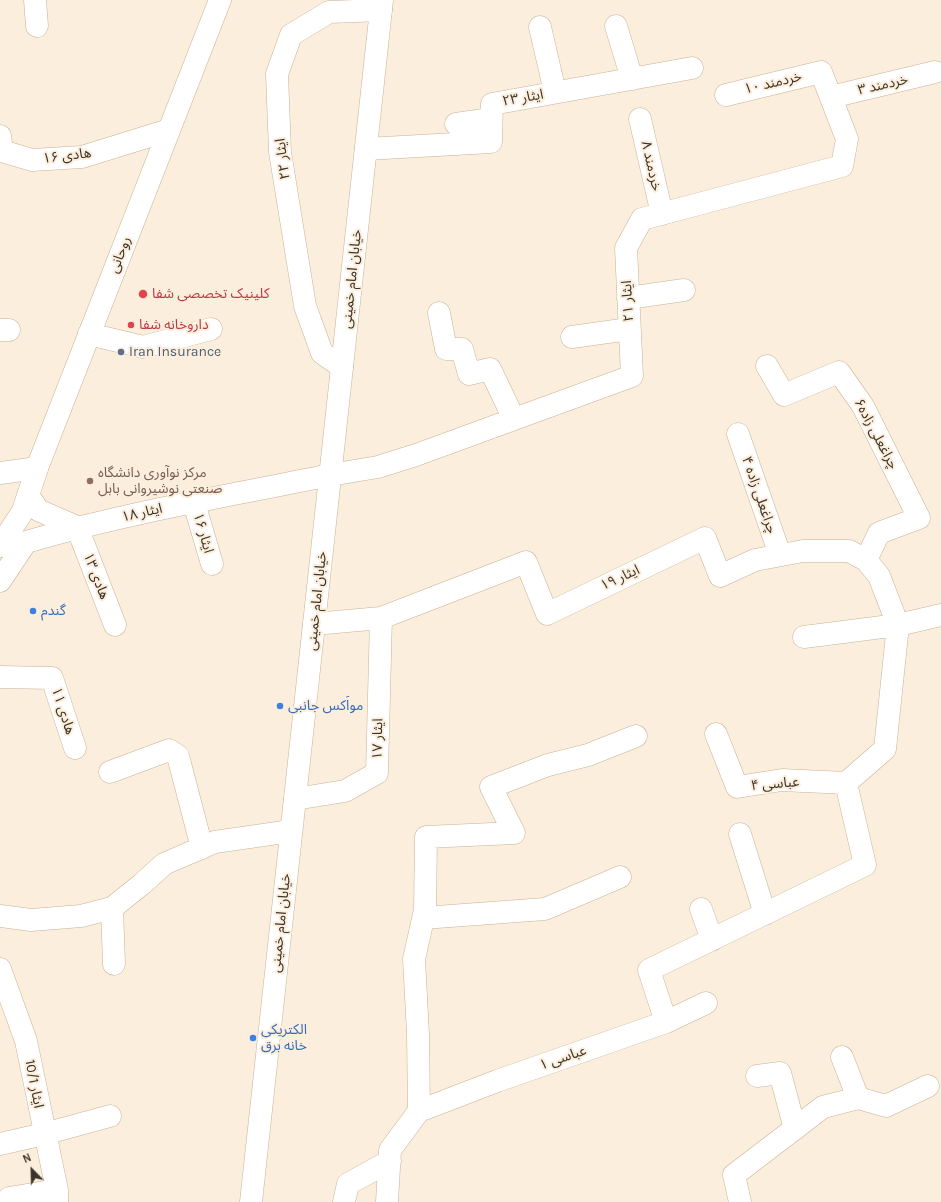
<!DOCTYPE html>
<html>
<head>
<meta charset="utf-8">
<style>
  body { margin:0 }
  #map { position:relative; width:941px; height:1202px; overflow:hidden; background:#fceedc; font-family:Karla,sans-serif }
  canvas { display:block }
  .north { position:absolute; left:12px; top:1150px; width:40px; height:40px; -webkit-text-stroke:3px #fceedc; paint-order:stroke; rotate:337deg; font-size:11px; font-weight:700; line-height:16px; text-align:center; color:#3c3428 }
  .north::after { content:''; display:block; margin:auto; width:14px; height:18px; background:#3c3428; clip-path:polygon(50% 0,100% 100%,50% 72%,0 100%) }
</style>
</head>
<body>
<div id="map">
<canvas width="941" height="1202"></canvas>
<div class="north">N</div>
</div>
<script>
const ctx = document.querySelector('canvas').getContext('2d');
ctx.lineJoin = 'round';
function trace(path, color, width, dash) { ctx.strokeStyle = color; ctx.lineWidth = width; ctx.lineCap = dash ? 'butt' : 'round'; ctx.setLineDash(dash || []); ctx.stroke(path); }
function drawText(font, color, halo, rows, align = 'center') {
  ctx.font = font + ' Karla,"Noto Sans Arabic",sans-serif'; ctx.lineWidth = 4; ctx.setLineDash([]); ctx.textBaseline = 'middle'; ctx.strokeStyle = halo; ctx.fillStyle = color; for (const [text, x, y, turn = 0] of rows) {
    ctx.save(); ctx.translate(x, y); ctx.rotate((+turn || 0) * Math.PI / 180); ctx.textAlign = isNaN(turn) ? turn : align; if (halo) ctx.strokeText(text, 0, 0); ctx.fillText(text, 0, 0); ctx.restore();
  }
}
const minor = new Path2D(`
  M35,0L37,26
  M616,26L632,79
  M540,27L555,92
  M831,97L935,72
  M640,119L662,214
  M456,124L491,119
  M0,136L2,151L32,160L82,157L169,130
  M366,149L491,142L492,104L692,68
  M628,298L684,290
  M439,313L446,349H462L469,374L490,369L514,419
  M0,330H9
  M89,334L143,347L211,329
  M572,337L629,329
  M767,366L784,395L839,372L863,406L919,518L879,533L866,560
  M342,367L322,353L305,306L280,152L277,74L291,35L329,12L381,10
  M738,434L780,555
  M0,473L37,468
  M330,475L378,467L416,455L632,376L626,248L642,219L842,166L847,139L821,72L726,95
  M194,503L212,564
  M77,527L115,625
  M314,624L381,618L526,562L547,614L705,538L720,576L755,560L803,551H849L866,560L879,576L898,625L885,749L846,783L865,865L649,970L666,1022
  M804,637L898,625L941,615
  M0,677L52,678L75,748
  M716,734L737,787L782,780L846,783
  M110,772L169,750L178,756L202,848
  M295,799L345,791L377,773L381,618
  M740,834L765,914
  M112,908L114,964
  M701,909L712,940
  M0,916L31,920L81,916L112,908L142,884L164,864L215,842L291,831
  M423,918L545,909L620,877
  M0,969L26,1041L57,1190V1202
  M842,1057L858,1098
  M757,1076L780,1073L795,1129
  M419,1111L497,1081L666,1022L706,1003
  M0,1144L44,1134L110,1116
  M9,1198L57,1190
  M344,1202L348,1184L390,1161
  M387,1202L390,1150L419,1111L418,1034L414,959L425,910L426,837L514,833L491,787L548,765L588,755L636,736
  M740,1202L734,1175L823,1107L858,1098L886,1106L928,1086`);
const major = new Path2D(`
  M28,495L38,510L77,527
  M0,546L23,511L37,468L220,0
  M0,581L26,542C125,513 228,496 330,475
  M251,1202L382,0`);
trace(minor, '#c7b295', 23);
trace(major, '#c7b295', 23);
trace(minor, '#fff', 22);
trace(major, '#fff', 22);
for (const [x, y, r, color] of [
  [143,294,5,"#e0444e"],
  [131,325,4,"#e0444e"],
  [121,352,4,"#5c6f8a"],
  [90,481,4,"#8d6e63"],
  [33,611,4,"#3f7fe0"],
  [280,706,4,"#3f7fe0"],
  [253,1038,4,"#3f7fe0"]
]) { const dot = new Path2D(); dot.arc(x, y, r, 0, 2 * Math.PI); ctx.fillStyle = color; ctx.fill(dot); trace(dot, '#fceedc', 1.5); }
drawText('14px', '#3c3428', '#fceedc', [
  ["خردمند ۱۰",773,83,-13],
  ["خردمند ۳",883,85,-13],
  ["ایثار ۲۳",523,98,-10],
  ["هادی ۱۶",67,156,-7],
  ["ایثار ۲۲",283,159,-97],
  ["خردمند ۸",651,166,77],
  ["روحانی",120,255,-69],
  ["خیابان امام خمینی",352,279,-84],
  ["ایثار ۲۱",628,301,-93],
  ["چراغعلی زاده۶",876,434,62],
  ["چراغعلی زاده ۴",759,495,71],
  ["ایثار ۱۸",142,513,-13],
  ["ایثار ۱۶",203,533,74],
  ["هادی ۱۳",96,576,69],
  ["ایثار ١٩",620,578,-25],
  ["خیابان امام خمینی",317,601,-84],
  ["هادی ۱۱",63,711,72],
  ["ایثار ۱۷",378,739,-89],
  ["عباسی ۴",775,784,-5],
  ["خیابان امام خمینی",281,923,-84],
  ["عباسی ۱",563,1058,-19],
  ["ایثار 10/1",34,1084,79]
]);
drawText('14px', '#be3a42', '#fceedc', [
  ["کلینیک تخصصی شفا",152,294],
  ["داروخانه شفا",139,325]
], 'left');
drawText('14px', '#4e5e75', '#fceedc', [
  ["Iran Insurance",129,352]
], 'left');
drawText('14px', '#785e54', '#fceedc', [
  ["مرکز نوآوری دانشگاه",98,473],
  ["صنعتی نوشیروانی بابل",98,489]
], 'left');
drawText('14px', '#366cbe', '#fceedc', [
  ["گندم",41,611],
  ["مواَکس جانبی",288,706],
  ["الکتریکی",261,1030],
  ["خانه برق",261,1046]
], 'left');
</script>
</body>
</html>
